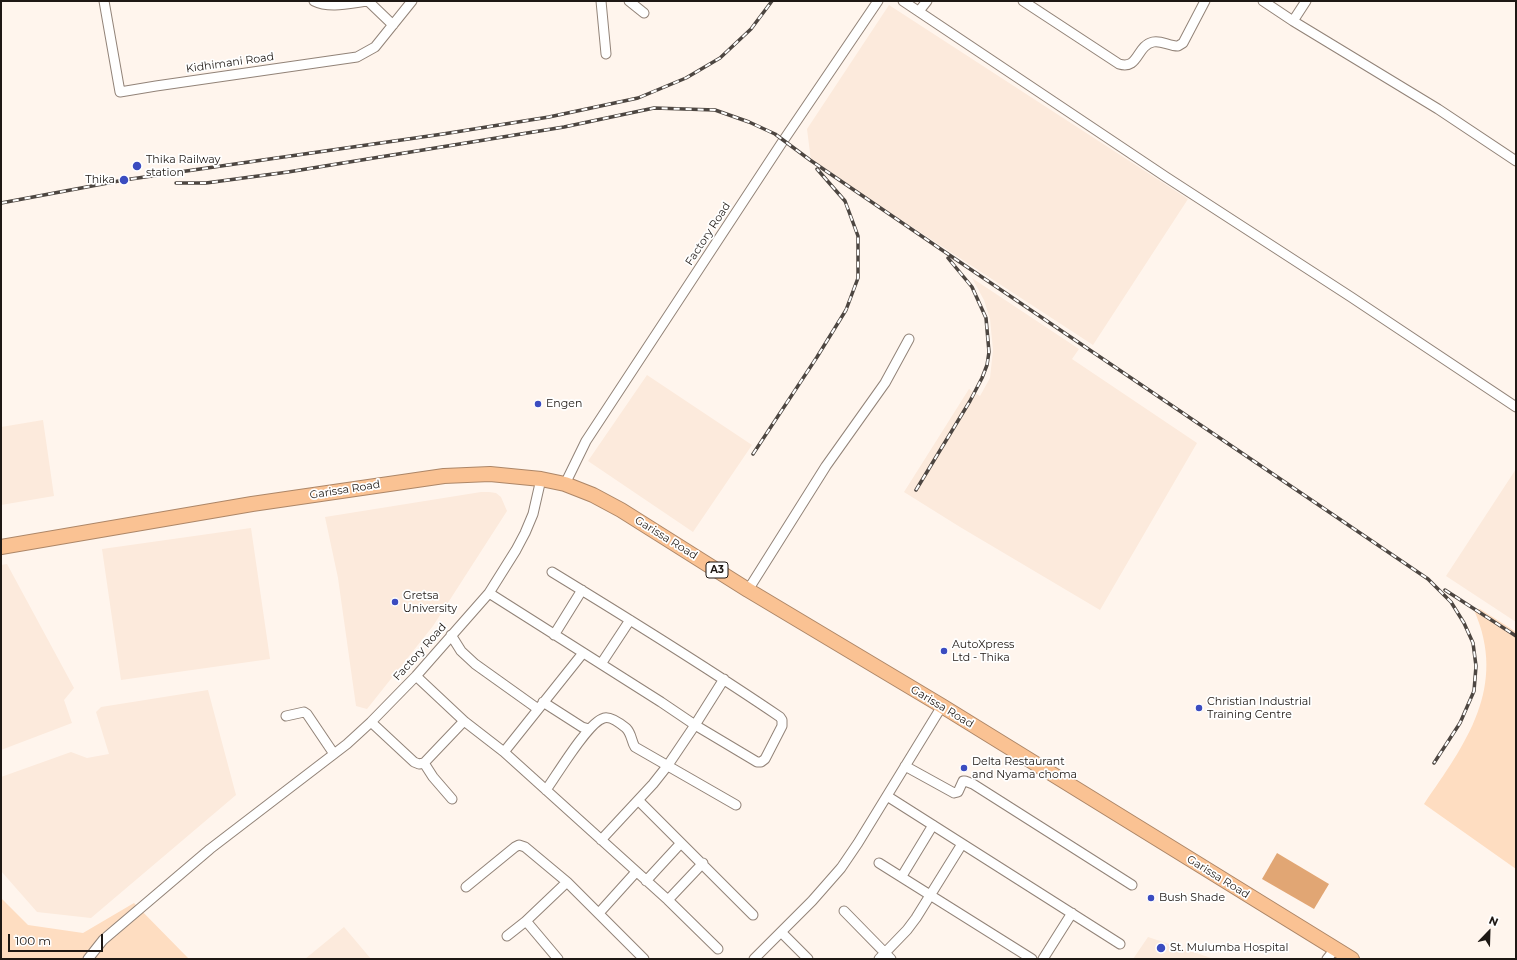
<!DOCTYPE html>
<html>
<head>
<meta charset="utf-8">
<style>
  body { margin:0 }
  #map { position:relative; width:1517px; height:960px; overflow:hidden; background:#fff5ed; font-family:Montserrat,sans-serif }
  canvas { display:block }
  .frame { position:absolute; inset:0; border:2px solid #1e1814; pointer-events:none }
  .north { position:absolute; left:1469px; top:912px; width:40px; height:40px; -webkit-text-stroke:3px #fff; paint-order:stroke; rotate:23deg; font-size:11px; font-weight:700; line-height:16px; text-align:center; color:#1e1814 }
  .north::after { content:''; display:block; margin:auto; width:14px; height:18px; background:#1e1814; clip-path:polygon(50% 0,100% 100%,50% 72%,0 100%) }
  .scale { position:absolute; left:8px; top:934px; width:95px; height:18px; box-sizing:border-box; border:2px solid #1e1814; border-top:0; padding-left:5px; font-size:12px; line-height:14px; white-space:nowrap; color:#1e1814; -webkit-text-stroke:3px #fff; paint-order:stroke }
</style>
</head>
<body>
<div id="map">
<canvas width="1517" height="960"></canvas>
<div class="frame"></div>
<div class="north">N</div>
<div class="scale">100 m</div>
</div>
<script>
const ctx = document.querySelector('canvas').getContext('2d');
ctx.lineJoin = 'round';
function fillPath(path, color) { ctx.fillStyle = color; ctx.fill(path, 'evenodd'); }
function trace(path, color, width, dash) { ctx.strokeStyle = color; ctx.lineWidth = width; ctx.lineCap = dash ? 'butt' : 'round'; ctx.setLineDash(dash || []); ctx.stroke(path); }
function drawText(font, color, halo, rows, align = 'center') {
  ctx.font = font + ' Montserrat,sans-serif'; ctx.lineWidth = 3.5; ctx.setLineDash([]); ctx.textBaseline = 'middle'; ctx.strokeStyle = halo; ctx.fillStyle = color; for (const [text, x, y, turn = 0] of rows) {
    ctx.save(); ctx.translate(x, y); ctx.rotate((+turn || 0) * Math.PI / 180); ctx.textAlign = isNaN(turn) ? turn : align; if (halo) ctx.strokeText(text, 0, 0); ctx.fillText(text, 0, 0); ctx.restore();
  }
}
fillPath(new Path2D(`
  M889,5L1188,199L1093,345L811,161L807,129Z
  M972,278L1079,349L1072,359L1197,443L1100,610L960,527L904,492L969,389L980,396L990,378L993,350L990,319L984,300Z
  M647,375L752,445L693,532L588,461Z
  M43,420L54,496L1,505V427Z
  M1516,469V622L1446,576Z
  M481,492H489L496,493L501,497L507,511L433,626L367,709L356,706L338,578L325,517Z
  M251,528L270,659L121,680L102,549Z
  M7,564L74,688L64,700L72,723L1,750V565Z
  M208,690L236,795L91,918L37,912L1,871V777L71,752L87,758L109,754L96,712L101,707Z
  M344,927L371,959H305Z
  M1148,937L1214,959H1215H1133Z`), '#fceadc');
fillPath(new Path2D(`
  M1480,609L1516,632V869L1424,804C1466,743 1508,687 1474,610Z
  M1,898L28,925L83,933L134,903L189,959H1Z`), '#feddc1');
fillPath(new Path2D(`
  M1277,853L1329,884L1314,909L1262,879Z`), '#e1a674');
const minor = new Path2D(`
  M104,1L120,92L156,86L357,57L375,47L412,1
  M314,1C330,9 351,3 368,1
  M368,1L393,25
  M601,1L606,54
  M629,1L644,13
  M903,1L1166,177L1351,297L1516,407
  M1023,1L1119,64C1139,70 1136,46 1153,42C1161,40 1169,46 1178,46L1183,43L1205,1
  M1263,1L1293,21L1306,1
  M919,11L927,1
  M1293,21L1438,109L1516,161
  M565,484L586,441L781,144L878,1
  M552,572C629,619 705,666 780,717L782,720V726L765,759L761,762H757L695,725L724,679
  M748,590L826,466L885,383L909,339
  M489,593L661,702L695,725L668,765L653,784L601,840
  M451,635L461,651L475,664L538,709
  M554,635L582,590
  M601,664L630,620
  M416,676L464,721L504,752L668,900L718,949
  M543,702L582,727L589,729
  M286,716L304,712L307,714L334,754
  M371,722L414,762L419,764L424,763L464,721
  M504,752L583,653
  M424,763L433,777L452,799
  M905,766L954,793L958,792L963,781H965L973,784L1132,885
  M546,790C557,775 588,722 604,718C610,716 621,724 626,728C632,734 631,741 635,747L736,805
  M887,796L1120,944
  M639,801L753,915
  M879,863L1032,959
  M902,876L933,825
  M646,881L681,843
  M466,887L515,847L519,845L525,847L567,882L644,959
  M668,900L703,863
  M844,911L891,959
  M599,913L636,872
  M781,932L808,959
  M507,936L526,921
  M88,959L103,940L210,849L347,744L371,722L416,676L489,593L516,550L525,533L533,514L541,479
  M558,959L526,921L567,882
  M754,959L812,901L841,868L858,843L942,706
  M879,959L907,930L916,918L962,844
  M1043,959L1072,913
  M1327,959L1335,949`);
const highway = new Path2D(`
  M1,547L252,504L444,476L490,474L541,479L565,484L593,495L621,510L748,590L942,706L1352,959`);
trace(minor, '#928378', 11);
trace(highway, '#ad8667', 16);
trace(minor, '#fff', 9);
trace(highway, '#fac293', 14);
const rail = new Path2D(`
  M176,183H206L288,172L564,127L654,108L715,110L749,122L775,134L810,160L942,250L1428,579L1451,602L1464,623L1473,643L1476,666L1474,691L1460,723L1434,763
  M1,203L124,180L443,134L549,117L638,98L686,78L720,58L751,29L772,1
  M753,454L817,357L846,310L858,278V236L845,201L817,169
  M916,490L970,401L982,378L987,365L989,352L986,318L972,287L948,258
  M1445,590L1516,636`);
trace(rail, '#4d4641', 3.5);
trace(rail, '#fff', 2, [6]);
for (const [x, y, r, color] of [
  [137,166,5,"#3b4cc0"],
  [124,180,5,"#3b4cc0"],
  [538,404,4,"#3b4cc0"],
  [395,602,4,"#3b4cc0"],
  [944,651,4,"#3b4cc0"],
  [1199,708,4,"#3b4cc0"],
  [964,768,4,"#3b4cc0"],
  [1151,898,4,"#3b4cc0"],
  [1161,948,5,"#3b4cc0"]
]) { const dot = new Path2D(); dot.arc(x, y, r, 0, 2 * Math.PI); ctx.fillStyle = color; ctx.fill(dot); trace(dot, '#fff', 1.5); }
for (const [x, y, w] of [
  [717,570,22]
]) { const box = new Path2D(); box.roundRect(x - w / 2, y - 8, w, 16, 3); ctx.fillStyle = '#fff'; ctx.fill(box); trace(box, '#1e1814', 1); }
drawText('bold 10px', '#1e1814', null, [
  ["A3",717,570]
]);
drawText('11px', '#1e1814', '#fff', [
  ["Kidhimani Road",230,63,-8],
  ["Factory Road",708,234,-57],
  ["Garissa Road",345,490,-9],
  ["Garissa Road",666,538,32],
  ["Factory Road",420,652,-48],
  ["Garissa Road",942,707,31],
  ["Garissa Road",1218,877,32]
]);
drawText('11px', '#1e1814', '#fff', [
  ["Thika Railway",146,160],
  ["station",146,173],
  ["Thika",115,180,"right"],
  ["Engen",546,404],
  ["Gretsa",403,596],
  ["University",403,609],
  ["AutoXpress",952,645],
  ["Ltd - Thika",952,658],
  ["Christian Industrial",1207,702],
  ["Training Centre",1207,715],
  ["Delta Restaurant",972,762],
  ["and Nyama choma",972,775],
  ["Bush Shade",1159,898],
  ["St. Mulumba Hospital",1170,948]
], 'left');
</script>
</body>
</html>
